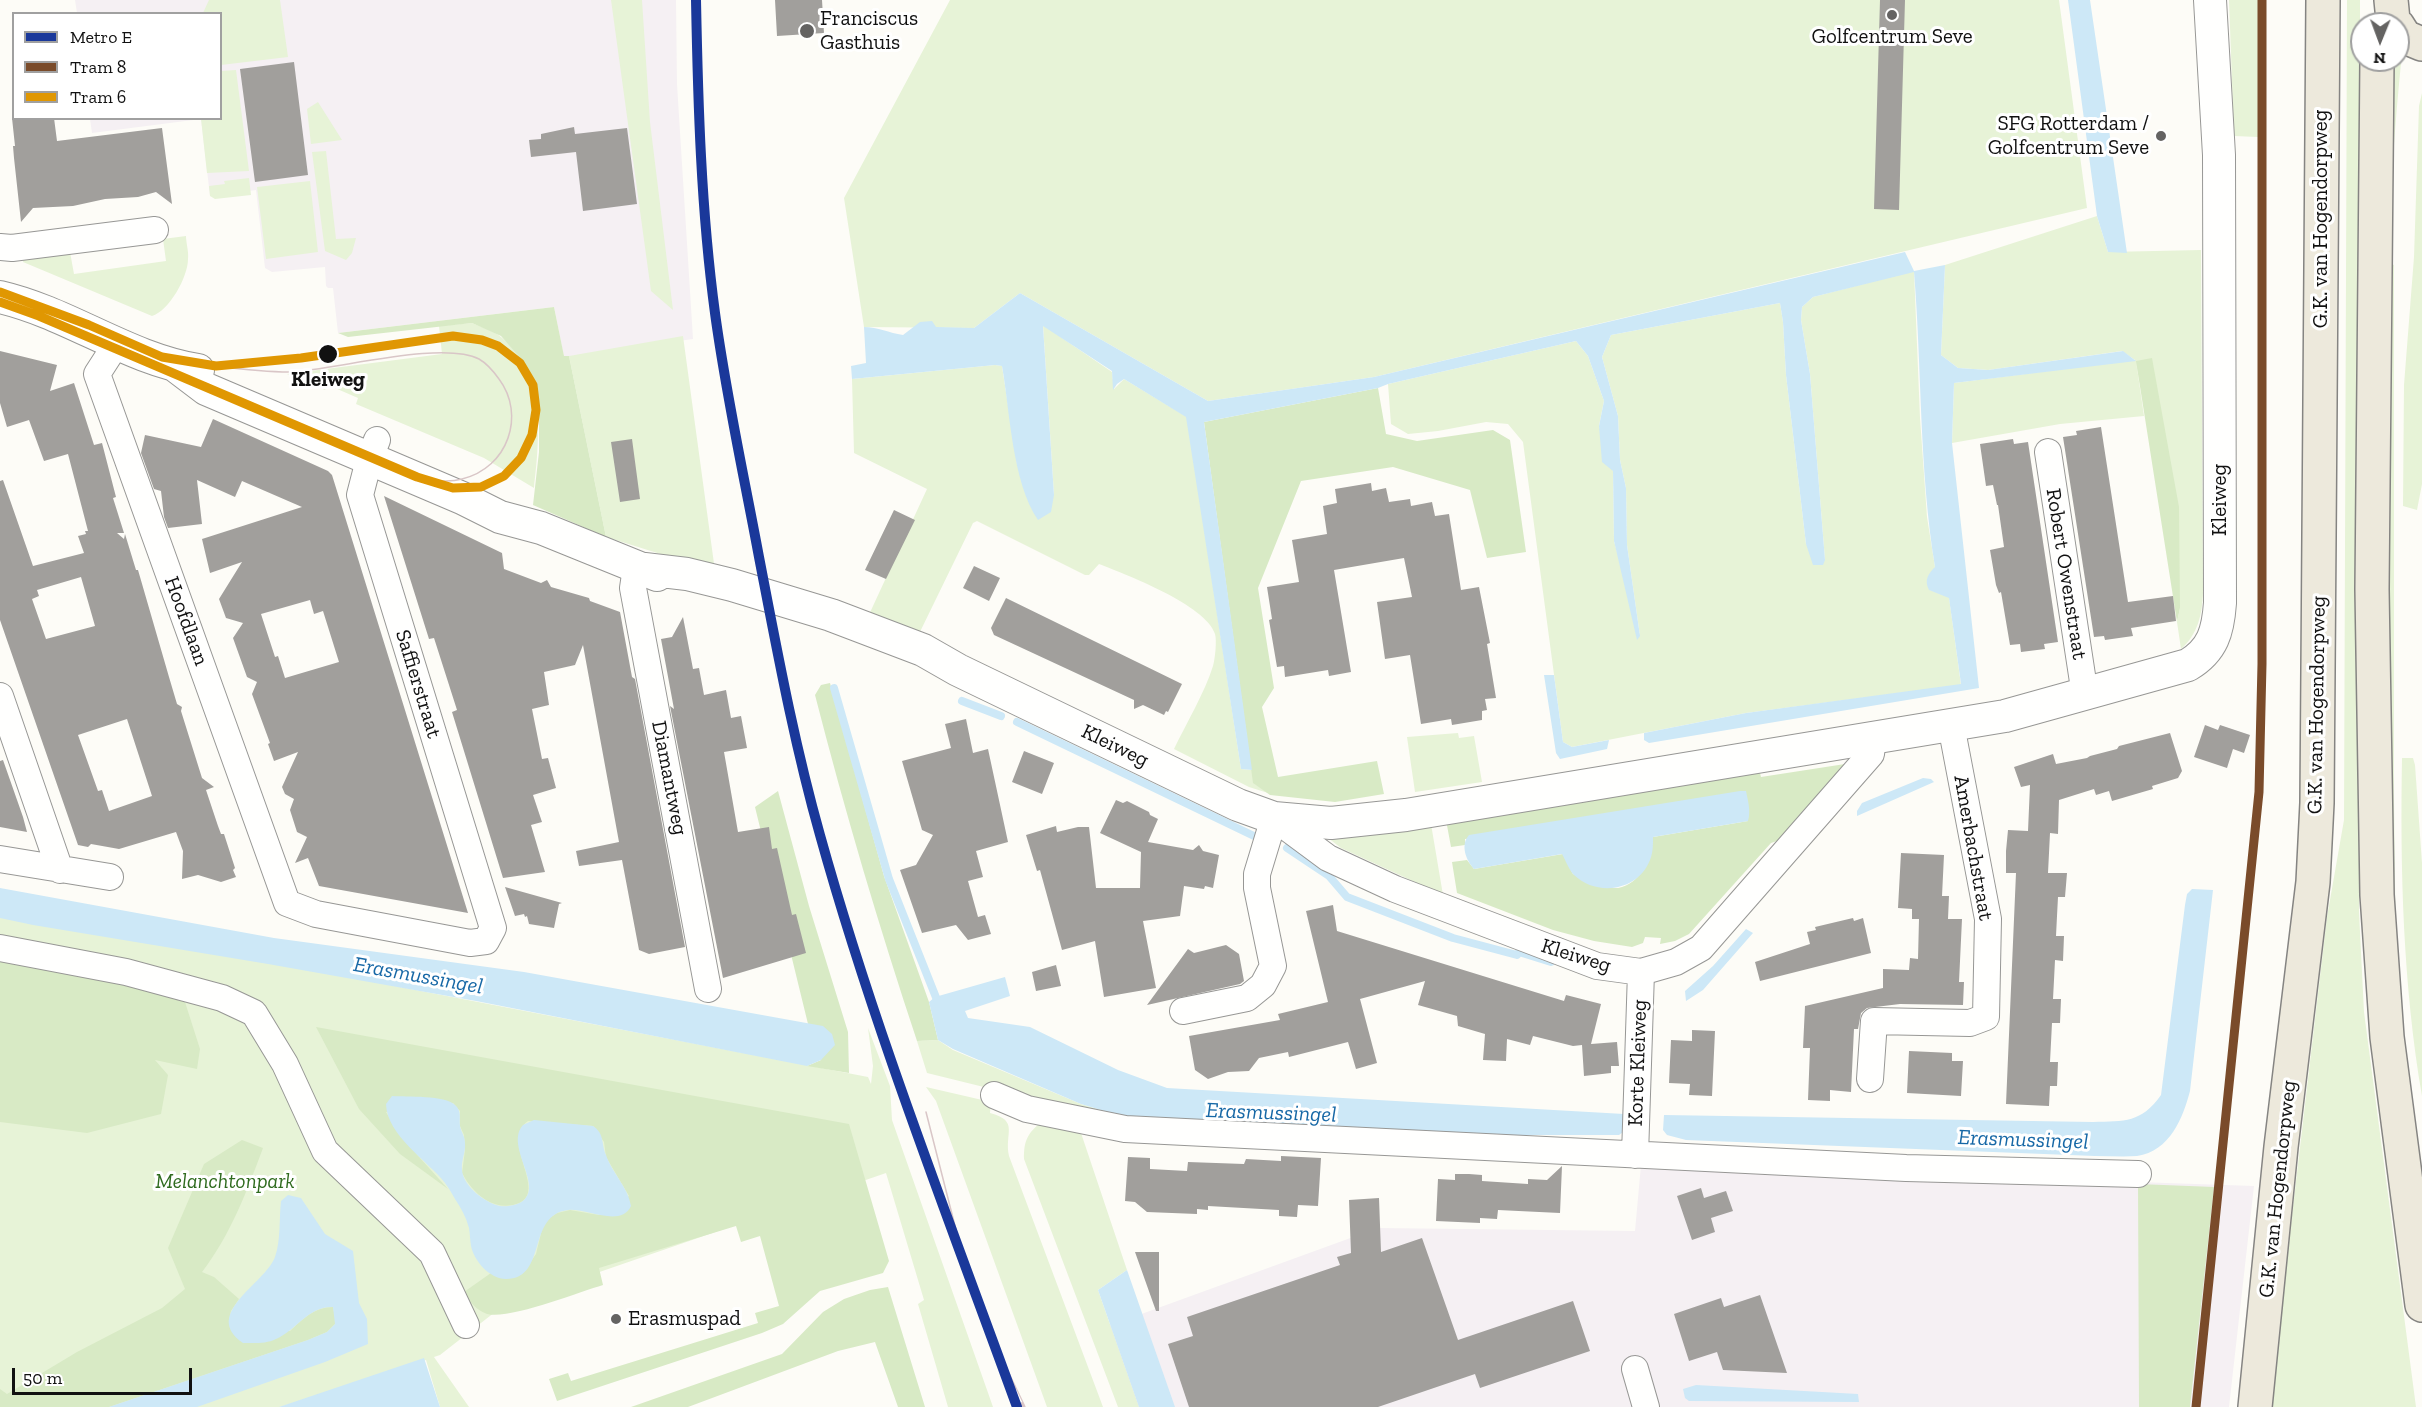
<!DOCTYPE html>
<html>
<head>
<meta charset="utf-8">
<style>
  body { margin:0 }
  #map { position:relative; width:2422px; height:1407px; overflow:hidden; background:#fdfcf7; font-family:"Zilla Slab",serif }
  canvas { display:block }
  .legend { position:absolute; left:12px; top:12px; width:210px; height:108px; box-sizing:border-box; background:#fff; border:2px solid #a0a0a0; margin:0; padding:8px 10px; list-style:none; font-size:18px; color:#111 }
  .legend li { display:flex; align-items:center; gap:12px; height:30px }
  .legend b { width:30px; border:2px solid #a0a0a0 }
  .north { position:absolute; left:2350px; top:12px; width:60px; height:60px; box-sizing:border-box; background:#fff; border:2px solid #a0a0a0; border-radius:50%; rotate:181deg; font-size:16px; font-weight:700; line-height:24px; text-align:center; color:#111 }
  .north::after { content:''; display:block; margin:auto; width:21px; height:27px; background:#646362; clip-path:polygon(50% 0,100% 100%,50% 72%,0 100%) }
  .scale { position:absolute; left:12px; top:1368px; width:180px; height:27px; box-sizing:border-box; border:3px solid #111; border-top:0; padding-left:8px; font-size:18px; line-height:21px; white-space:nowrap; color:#111; -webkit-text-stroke:4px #fff; paint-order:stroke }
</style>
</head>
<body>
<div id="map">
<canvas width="2422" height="1407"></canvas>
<ul class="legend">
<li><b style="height:8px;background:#1a389a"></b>Metro E</li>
<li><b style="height:8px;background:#7a4b2a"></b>Tram 8</li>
<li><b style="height:8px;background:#e09702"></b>Tram 6</li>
</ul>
<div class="north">N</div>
<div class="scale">50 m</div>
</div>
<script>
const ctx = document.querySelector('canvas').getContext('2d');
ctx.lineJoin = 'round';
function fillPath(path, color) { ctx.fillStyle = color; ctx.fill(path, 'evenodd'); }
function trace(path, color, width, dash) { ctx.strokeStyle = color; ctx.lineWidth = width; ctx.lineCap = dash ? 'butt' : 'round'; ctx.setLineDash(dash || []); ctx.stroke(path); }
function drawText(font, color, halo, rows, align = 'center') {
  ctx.font = font + ' "Zilla Slab",serif'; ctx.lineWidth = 6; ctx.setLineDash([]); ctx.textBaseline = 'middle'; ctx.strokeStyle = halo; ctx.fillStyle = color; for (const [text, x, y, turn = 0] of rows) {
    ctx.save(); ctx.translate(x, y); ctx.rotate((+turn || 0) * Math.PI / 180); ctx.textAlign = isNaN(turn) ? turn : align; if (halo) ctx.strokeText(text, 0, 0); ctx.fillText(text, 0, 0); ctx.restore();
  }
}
fillPath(new Path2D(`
  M75,0H676L677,84L693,339L564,357L554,307L338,333L333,288H328L326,286L325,267L272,272L265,268L256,190L210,196L201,119L92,133L90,119L220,118V14L77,13Z
  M1641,1165L2254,1186L2229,1407H1129L1103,1328L1378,1228L1635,1231Z`), '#f5f0f3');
fillPath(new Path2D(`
  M209,0H280L288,57L221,65L220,14L203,13Z
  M611,0H642L650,122L673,310L651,291Z
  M950,0H2059L2087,208L1374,377L1208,401L1020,293L974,328L864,327L844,198Z
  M2229,0H2259L2258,137L2234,136Z
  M2347,0H2360L2359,912L2364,1012L2416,1407H2272L2280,1318L2327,917L2344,820Z
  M2398,47L2402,53C2395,124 2389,193 2391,264L2394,265V800L2396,964L2388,979L2386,60H2398Z
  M236,70L249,171L207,173L201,119L220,118L221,71Z
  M2422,93V484L2417,510L2403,506L2404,385L2414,257L2419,106Z
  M318,102L342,140L311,144L307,109Z
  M326,151L336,239L356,238L352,253L346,260L325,251L312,152Z
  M249,178L251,195L215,199L210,196L209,186L225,184L224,181Z
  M310,181L318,252L266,259L257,187Z
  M2097,216L2108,252L2201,250L2203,593C2202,615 2198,634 2181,649L2177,622L2180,608L2136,361L2144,416L2060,424L1952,443L1954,383L2135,360L2122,351L1988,370L1958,368L1941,355L1945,265Z
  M186,236C186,243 189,252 188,259C188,277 169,311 152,316L23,262L24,256L70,252L74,274L166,261L163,239Z
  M1914,271L1920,418L1927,517L1935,567L1930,590L1949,597L1961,685L1746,713L1572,747L1563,742L1523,442L1508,424L1486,422L1438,431L1408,434L1391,424L1388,384L1576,341L1588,356L1604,401L1599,426L1613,471L1614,541L1640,636L1627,545L1626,488L1620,460L1618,416L1602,357L1611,335L1780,303L1783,322L1786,375L1806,544L1825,560L1810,374L1801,320L1802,307L1813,297Z
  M472,323C481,327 494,331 501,337C546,373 540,437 534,488L484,458L356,404L358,398L328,385L325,390L287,374L442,354L439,326Z
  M1043,325L1112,372L1114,389L1124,379L1187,417L1241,769L1252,770L1254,783L1268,793L1249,787L1174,749C1186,724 1205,692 1213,666C1215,659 1217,641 1215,634C1206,605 1127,575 1099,564L1089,575H1085L977,521L973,523L917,638L867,619L927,489L854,453L852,379L995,365L1002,366L1017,464L1054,495Z
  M683,336L715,571L606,537L569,356Z
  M1458,733L1459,738L1474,736L1482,782L1415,792L1407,737Z
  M2402,758H2413L2415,765L2422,863V1096C2403,985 2400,870 2402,758Z
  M1431,824L1443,895L1341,848L1323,834Z
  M0,910L868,1077L871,1084L873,1066L868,1028L890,1086L892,1120L993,1407H948L918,1304L924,1300L886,1173L504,1305L440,1355L434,1357L469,1407H440L426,1360L280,1407H0Z
  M938,1040L953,1050L1081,1104L1121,1116L1190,1130L1065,1107L927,1073L917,1041Z
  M926,1087L991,1102L990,1113C1020,1121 1004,1133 1009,1156L1103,1407H1047L936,1101Z
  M1039,1124H1051L1080,1130L1127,1270L1098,1290L1139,1407H1118L1024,1159C1024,1143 1026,1135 1039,1124Z`), '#e7f3d7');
fillPath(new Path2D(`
  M554,307L564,356H569L606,537L533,505L539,452V406L522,360L501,336L472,323L348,337L338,333Z
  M2152,358L2179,507L2180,608L2177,622L2136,361Z
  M1378,388L1386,434L1417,441L1493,430L1510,440L1526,552L1487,558L1470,490L1393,467L1301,481L1258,588L1274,688L1262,707L1278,777L1377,761L1384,794L1335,802L1270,795L1253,783L1204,422Z
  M830,683L884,876L929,1002L938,1040L917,1041C879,927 845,812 815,695L821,685Z
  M1845,764L1786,838L1771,843L1689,934L1675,941L1660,944L1661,938L1645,937L1643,943L1632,947L1594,941L1553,930L1457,893L1452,862L1467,860L1474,869L1563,854L1573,874C1583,877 1609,889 1618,888C1641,884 1652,857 1653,837L1748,821L1465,839V845L1451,847L1446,820L1759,769L1761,777Z
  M778,791L809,906L848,1032L849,1073L807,1066L821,1060L823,1027L808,1024L755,807Z
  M0,956L159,991L185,1002L200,1049L197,1069L155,1060L168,1075L161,1114L87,1133L0,1122Z
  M316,1027L849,1124L889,1261L883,1273L820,1291L783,1324L762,1333L557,1401L549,1379L568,1373L571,1381L758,1323L755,1313L779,1306L760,1236L741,1242L736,1226L599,1268L603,1285C579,1292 509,1320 487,1314C476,1310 470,1302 464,1292L491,1273L496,1276L522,1274L536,1254L542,1229L548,1219L557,1213L570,1210L599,1215L629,1196L606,1157L604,1142L593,1126L528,1121C498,1142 554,1197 513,1205C504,1207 494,1205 486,1200C475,1193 468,1184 462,1173L465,1150L464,1135L460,1126V1111L453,1103L386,1112L402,1138L448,1189L400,1154L359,1109Z
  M242,1140L263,1148C247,1191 230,1236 202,1272L214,1277L239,1299L231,1311L229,1322L290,1331C303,1319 314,1307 333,1307L336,1323L327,1332L308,1340L109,1407H0V1389L7,1394L77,1352L162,1308L185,1289L168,1248L204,1164Z
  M2138,1184L2214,1187L2190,1407H2139Z
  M888,1287L925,1407H898L875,1342L838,1351L688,1407H631L782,1354L823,1312L844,1299L870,1290Z`), '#d8eac5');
fillPath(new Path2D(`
  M2068,0H2090L2127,253L2108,252L2097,216Z
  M1905,252L1914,271L1945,265L1941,355L1958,368L1988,370L2123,351L2136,361L1954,383L1952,443L1979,688L1649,743L1644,740V733L1746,713L1961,684L1949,598L1929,590C1924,580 1928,574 1935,567C1919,469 1922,370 1914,272L1813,297L1802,307L1801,320L1810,374L1825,560L1823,565H1813L1806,544L1786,375L1783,322L1780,303L1611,335L1602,357L1618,416L1620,460L1626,488L1627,545L1640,636L1637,640L1614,541L1613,471L1602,462L1599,426L1604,401L1588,356L1576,341L1388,384L1378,388L1204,422L1252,770L1241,769L1186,417L1124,379L1117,384L1113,390L1112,371L1043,326L1054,495L1051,512L1038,520C1012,482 1010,411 1002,366L995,365L852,379L851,366L866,363L864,327C878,327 889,333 903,335L920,322L932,321L936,327L974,328L1020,293L1208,401L1374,377Z
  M1544,675H1554L1563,742L1572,747L1609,740L1607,749L1560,759L1556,753Z
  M1923,778L1931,779L1934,782L1857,816V811L1862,803Z
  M1740,791H1746C1748,801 1751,811 1748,821L1653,837C1653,845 1653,853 1650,860C1638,891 1597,897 1574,875C1569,870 1566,861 1562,854L1474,869C1466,860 1460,845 1469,835Z
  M0,888L274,938L524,972L823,1026L832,1034L835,1045L821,1060L807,1066L476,1001L268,964L33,925L0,918Z
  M2192,889L2213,890L2190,1091C2183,1118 2170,1151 2137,1156C2124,1157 2109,1156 2095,1156L1686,1140L1667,1135L1663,1130L1664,1115L2093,1122C2125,1121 2141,1123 2161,1095L2185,905L2187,894Z
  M1746,929L1753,933L1703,990L1686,1001L1685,991L1713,966Z
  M1005,977L1010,996L965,1011L968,1018L1030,1027L1118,1070L1167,1088L1624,1114L1623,1132L1619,1135H1447L1179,1125L1121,1116L1081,1104L953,1049L938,1040L929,1002L935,997Z
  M392,1096C407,1097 445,1095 455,1105C462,1111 459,1118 460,1126C461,1132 465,1136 465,1143C466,1152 461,1160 462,1170C463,1186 485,1203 500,1206C508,1207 520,1205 525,1199C541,1182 505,1145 523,1125L534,1120L593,1126C605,1134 601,1144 606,1155C612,1173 628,1187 631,1206C621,1228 586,1208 568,1210C526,1215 548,1279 506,1279C490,1279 474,1261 471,1246C470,1240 470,1234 469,1228C466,1217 461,1208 455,1199C452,1194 449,1188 445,1183C428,1161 387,1136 386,1104Z
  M288,1195L301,1198L325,1234L353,1251L359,1303L367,1319L368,1344L325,1362L197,1407H109L308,1340L327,1332L335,1324L333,1307C308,1306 297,1330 276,1339C266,1344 254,1343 243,1343C201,1314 265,1284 275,1257C281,1240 279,1218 281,1201Z
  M1127,1270L1175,1407H1139L1098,1290Z
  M424,1358L440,1407H279Z
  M1696,1385L1858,1394L1859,1402L1689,1401L1685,1398L1683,1389Z`), '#cde8f7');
trace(new Path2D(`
  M834,688L889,879L939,1005
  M962,701L1001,716
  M1017,722L1256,837
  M1287,848L1329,876L1347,897L1453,938L1517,955L1519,952L1551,962`), '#cde8f7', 8);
fillPath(new Path2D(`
  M775,0H822L824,33L777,36Z
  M1880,0H1905L1899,210L1874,209Z
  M294,62L308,175L255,182L240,69Z
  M12,118H54L57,141L162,128L172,204L156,192L138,197L105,199L73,206L33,208L21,222L14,158L13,146H15Z
  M574,127L575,134L627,128L637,204L583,211L576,152L531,157L529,140L541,139V134Z
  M0,351L57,365L50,391L74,383L94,445L102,443L116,497L113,498L124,533H117L124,539L125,534L136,570H138L169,677L177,704L182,707L181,711L202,778L214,787L206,790L218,826L221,834H224L235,868L233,870L236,877L221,882L198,875L182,879L183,851L176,832L119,849L91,844L88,847L78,845L0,620V481L3,480L33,566L84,553L78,536L86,534L85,531H88L68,454L44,461L29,420L7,427L0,403ZM81,577L95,626L46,639L32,599L39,596L37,590ZM127,719L152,796L109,811L102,790L98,791L78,735Z
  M213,419L328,471L332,475L468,913L319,886L308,858L295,863L307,837L297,832L290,810L294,799L285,794L282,787L298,752L274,761L268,744L270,743L252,694L257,682L247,677L233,638L243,623L226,618L219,599L242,562L210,573L202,539L302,507L242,481L235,497L197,480L202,524L168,528L164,517L161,491L154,489L141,453L145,435L201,447ZM310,600L314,614L323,611L339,662L285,678L278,656L275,657L261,614Z
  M2101,427L2128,602L2173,596L2176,621L2131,628L2133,636L2105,640L2104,636L2094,637L2063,437L2077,435L2076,431Z
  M632,439L640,499L620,502L611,442Z
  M2013,439L2014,444L2028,442L2058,642L2044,644L2045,649L2021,652L2020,644L2010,645L2001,592L1999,593L1996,585L1990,550L2004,547L1998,505H1997L1993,485L1986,486L1980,444Z
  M1371,483L1372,491L1386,488L1389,502L1410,499L1411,506L1432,502L1435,516L1449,514L1461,590L1479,587L1490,643L1487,644L1496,698L1485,699L1487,710L1482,711V720L1452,725L1451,719L1421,724L1410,655L1385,659L1377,602L1412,597L1404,558L1334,570L1351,672L1329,676L1328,670L1285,677L1284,666L1277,667L1269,620L1272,619L1267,587L1299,582L1292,540L1327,534L1323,506L1337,503L1335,489Z
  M384,496L502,553L504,569L541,583L547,580L551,587L589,598L590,601L620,612L632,677L635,679L685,947L649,954L639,950L622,860L579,866L576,851L619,842L583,645L575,665L544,672L549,705L532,709L542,759L548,758L556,788L533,795L542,822L531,825L545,872L503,878L452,712L457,710L434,638L429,639Z
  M894,510L915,520L886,579L865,570Z
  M974,566L1000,578L989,601L963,588Z
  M1006,598L1182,684L1168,712L1166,711L1164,715L1143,705L1134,709V700L994,635L991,628Z
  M683,617L693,669L699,668L704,695L726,690L731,718L741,716L747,748L724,752L738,832L769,827L772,849L777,848L792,915L796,914L806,953L723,978L670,706L674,709L661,639L672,637Z
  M966,719L973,753L988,749L1008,842L976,851L983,877L968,881L978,917L985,915L991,934L968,940L956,925L922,933L900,870L916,865L933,835L922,830L902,761L951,748L945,724Z
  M2205,725L2218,730L2220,725L2250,735L2244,753L2233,749L2227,768L2194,757Z
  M2170,733L2182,771L2178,778L2152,786L2153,789L2112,801L2109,791L2096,795L2094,789L2059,800L2058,834L2050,833L2048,873H2067L2065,897H2058L2057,916L2056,936H2064L2063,961L2055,960L2054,980L2053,999H2061L2060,1023H2052L2050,1062H2058L2057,1086H2050L2049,1106L2006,1104L2016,873H2006V851L2008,830L2028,831L2030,785L2021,787L2014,767L2053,754L2056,764L2087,758L2090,756L2117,749L2119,746Z
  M1024,751L1054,763L1042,794L1012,782Z
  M3,760L23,817L27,832L0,827V761Z
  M1116,800L1123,803L1127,801L1149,812L1150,815L1158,819L1148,842L1193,850L1199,845L1203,851L1219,855L1213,888L1205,886L1204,889L1184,886L1180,916L1143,921L1156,988L1104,997L1095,941L1062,950L1040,870L1037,871L1026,835L1056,826L1057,832L1078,827H1089L1096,888H1140L1141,852L1100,833Z
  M1901,853L1944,855L1942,896H1949L1948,919H1962L1959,982H1964L1963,1005L1900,1004L1867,1008L1861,1013L1858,1029H1854L1851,1092L1830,1090V1101L1808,1100L1810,1048H1803L1805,1006L1883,988V969L1909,970L1910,958L1918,959L1919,919H1912V909L1898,908Z
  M505,887L562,903L559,904L554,928L529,924L527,916L525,917L524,914L515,916Z
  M1333,905L1337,931L1564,1001L1566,995L1601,1004L1591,1044L1617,1042L1619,1066H1611V1073L1584,1076L1582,1045L1573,1046L1533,1036L1530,1045L1507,1039L1506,1061L1483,1060L1485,1034L1458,1026L1457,1016L1418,1005L1425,981L1360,999L1377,1063L1356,1069L1348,1042L1289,1057L1288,1052L1259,1058L1249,1071L1228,1072L1208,1079L1195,1070L1189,1036L1280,1020L1278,1014L1328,1002L1306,911Z
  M1853,918L1854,921L1863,918L1871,953L1760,981L1755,962L1810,944L1807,932L1816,930L1815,927Z
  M1226,945L1239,954L1244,981L1240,984L1147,1005L1188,949L1194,953Z
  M1056,965L1061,986L1036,991L1032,972Z
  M1692,1030L1715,1031L1712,1096L1689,1095L1690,1084L1669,1083L1671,1040L1692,1041Z
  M1909,1051L1952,1053V1061H1963L1961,1096L1907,1093Z
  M1281,1156L1321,1158L1318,1206L1298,1205L1297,1217L1279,1216V1210L1208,1206V1210L1197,1209V1214L1147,1212L1135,1202L1125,1201L1128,1157L1150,1158V1169L1187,1171L1188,1162L1244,1164L1246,1159L1281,1161Z
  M1562,1166L1560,1213L1498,1210L1497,1219L1480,1218V1223L1436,1221L1438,1179L1455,1180V1174H1469L1482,1175V1181L1528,1184V1179L1547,1180Z
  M1701,1188L1704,1198L1726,1191L1733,1211L1711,1218L1715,1232L1692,1240L1677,1196Z
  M1379,1198L1381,1252L1422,1238L1458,1340L1573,1301L1590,1351L1480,1388L1475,1374L1378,1407H1189L1168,1344L1193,1336L1187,1317L1340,1265L1337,1257L1351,1253L1349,1200Z
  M1135,1252H1159V1311H1156Z
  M1760,1295L1787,1373L1723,1370L1717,1352L1689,1361L1674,1314L1721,1298L1724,1307Z`), '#a19f9c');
const minor = new Path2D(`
  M0,247L12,248L155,230
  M117,343L97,374L287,903L316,914L470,943L486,941L493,928L360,495L369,460L377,440
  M2048,452L2085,695
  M636,568L633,588L708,989
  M0,696L60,870
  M0,859L110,877
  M0,948L126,972L222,998L254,1013L285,1064L325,1151L432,1253L466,1325
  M1183,1011L1247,998L1263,985L1273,966L1257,888V874L1274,818L1328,858L1395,889L1597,966L1641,972L1676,962L1701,948L1871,754L1873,738
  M1870,1079L1874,1021L1970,1023L1986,1017L1988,919L1951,725
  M994,1095L1027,1109L1125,1129L1906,1168L2138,1174
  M1635,1155L1641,972
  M1635,1369L1646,1407`);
const tertiary = new Path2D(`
  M0,297C69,313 128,359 198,370
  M177,367L206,389L462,498L500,517L541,528L657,575
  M636,568L687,574L732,585L831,615L923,650L958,670L1238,805L1274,818L1331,823L1406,815L2005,716L2188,665C2213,650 2218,631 2220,603L2219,155L2210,0`);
const primary = new Path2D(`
  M2391,0L2393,20L2396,24
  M2398,26L2405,37L2422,44
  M2377,60L2372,589L2377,895L2387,1037L2422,1305
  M2255,1407L2281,1147L2313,882L2317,803L2323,0`);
trace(minor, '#979795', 28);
trace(tertiary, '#979795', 34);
trace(primary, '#858482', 36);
trace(minor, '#fffffe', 26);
trace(tertiary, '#fffffe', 32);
trace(primary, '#ede9dc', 33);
trace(new Path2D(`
  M216,366C240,369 265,372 289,372C335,370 442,340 479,359C486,363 494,372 499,379C526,415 508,468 462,479C447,483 432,480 417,477
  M926,1112L967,1273`), '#d9c6c7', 1.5);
const rail = new Path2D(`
  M1002,1365L1022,1407`);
trace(rail, '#d9c6c7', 7);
trace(rail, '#fff', 4.5, [14]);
trace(new Path2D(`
  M2196,1407L2259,792L2262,664V0`), '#7a4b2a', 9);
trace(new Path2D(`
  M0,292L89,325L162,357L216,366L301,358L453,336L482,340L498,346L520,363L533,385L536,410L532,435L521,458L504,476L481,487L453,488L417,477L39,316L0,302`), '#e09702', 9);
trace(new Path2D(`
  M696,0C698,104 701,209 715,313C726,395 744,476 759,557C777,650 794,743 820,835C874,1029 948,1217 1017,1407`), '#1a389a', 10);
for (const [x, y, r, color] of [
  [1892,15,6,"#646362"],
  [807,31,8,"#646362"],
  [2161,136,6,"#646362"],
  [328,354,10,"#111"],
  [616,1319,6,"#646362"]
]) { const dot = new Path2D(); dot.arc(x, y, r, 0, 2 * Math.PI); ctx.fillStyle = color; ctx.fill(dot); trace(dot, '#fff', 2); }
drawText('21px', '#111', '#fff', [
  ["Franciscus",820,19],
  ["Gasthuis",820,43],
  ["Golfcentrum Seve",1892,37,"center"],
  ["SFG Rotterdam /",2149,124,"right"],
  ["Golfcentrum Seve",2149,148,"right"],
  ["Erasmuspad",628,1319]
], 'left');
drawText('21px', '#111', '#fff', [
  ["G.K. van Hogendorpweg",2321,219,-90],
  ["Kleiweg",2220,500,-90],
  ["Robert Owenstraat",2066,574,81],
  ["Hoofdlaan",186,621,70],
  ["Saffierstraat",418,684,73],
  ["G.K. van Hogendorpweg",2317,705,-89],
  ["Kleiweg",1115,746,26],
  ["Diamantweg",669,778,79],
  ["Amerbachstraat",1973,848,80],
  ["Kleiweg",1576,956,17],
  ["Korte Kleiweg",1638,1063,-88],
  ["G.K. van Hogendorpweg",2278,1189,-84]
]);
drawText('bold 21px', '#111', '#fff', [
  ["Kleiweg",328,380]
]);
drawText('italic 21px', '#2f6b1f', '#fff', [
  ["Melanchtonpark",225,1182]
]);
drawText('italic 22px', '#1768a6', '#fff', [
  ["Erasmussingel",418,976,10],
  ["Erasmussingel",1271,1113,2],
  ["Erasmussingel",2023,1140,2]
]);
</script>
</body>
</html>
